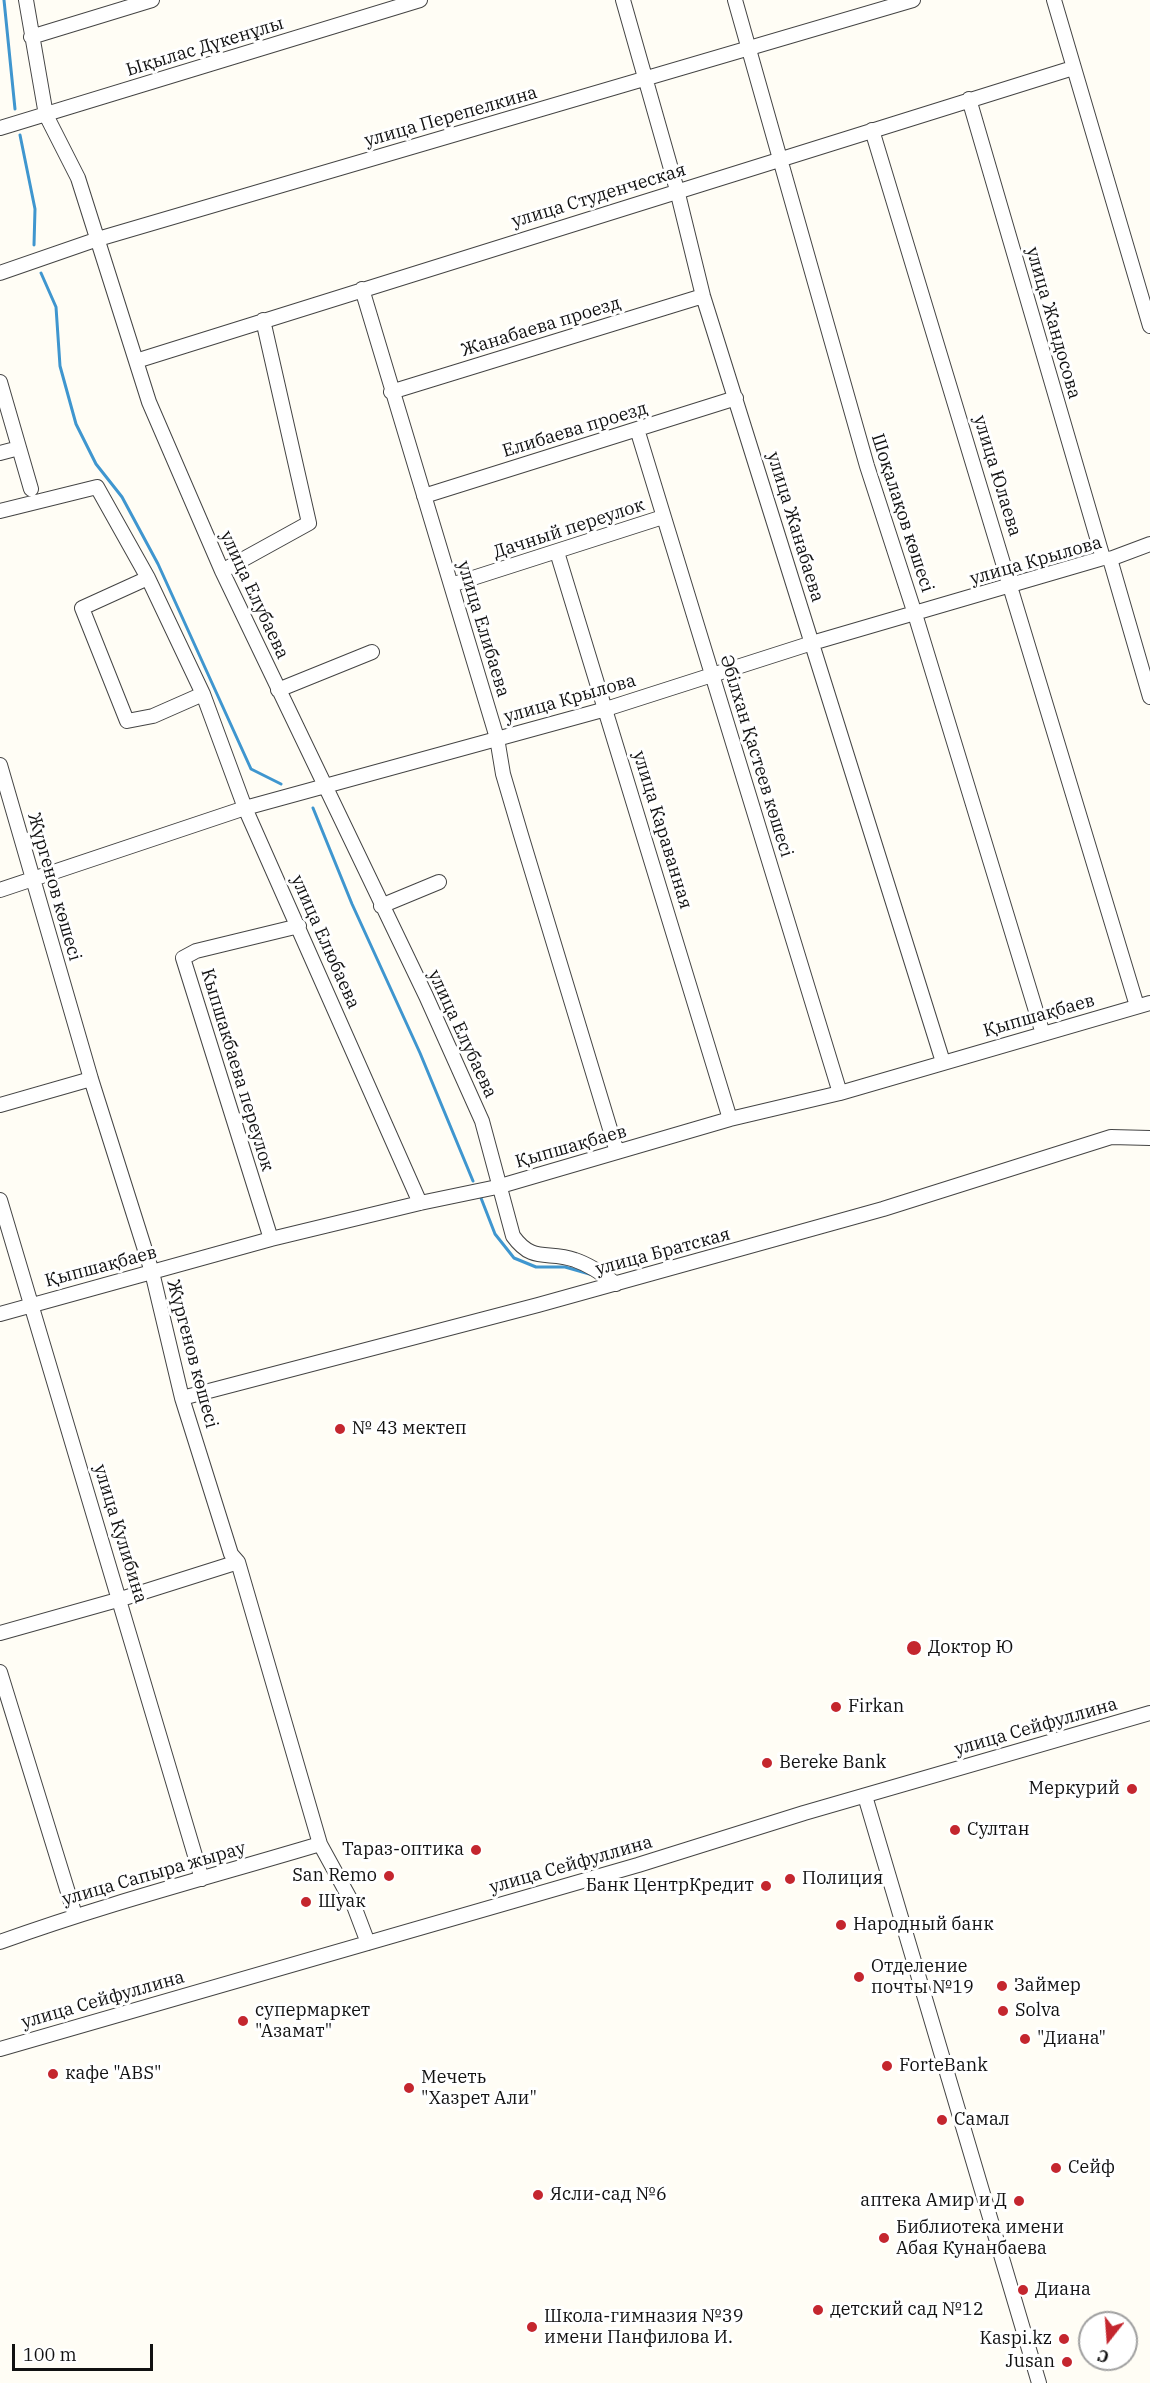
<!DOCTYPE html>
<html>
<head>
<meta charset="utf-8">
<style>
  body { margin:0 }
  #map { position:relative; width:1150px; height:2383px; overflow:hidden; background:#fffdf5; font-family:"IBM Plex Serif",serif }
  canvas { display:block }
  .north { position:absolute; left:1078px; top:2311px; width:60px; height:60px; box-sizing:border-box; background:#fff; border:2px solid #a0a0a0; border-radius:50%; rotate:197deg; font-size:16px; font-weight:700; line-height:24px; text-align:center; color:#111 }
  .north::after { content:''; display:block; margin:auto; width:21px; height:27px; background:#c4262e; clip-path:polygon(50% 0,100% 100%,50% 72%,0 100%) }
  .scale { position:absolute; left:12px; top:2344px; width:141px; height:27px; box-sizing:border-box; border:3px solid #111; border-top:0; padding-left:8px; font-size:18px; line-height:21px; white-space:nowrap; color:#111; -webkit-text-stroke:4px #fff; paint-order:stroke }
</style>
</head>
<body>
<div id="map">
<canvas width="1150" height="2383"></canvas>
<div class="north">С</div>
<div class="scale">100 m</div>
</div>
<script>
const ctx = document.querySelector('canvas').getContext('2d');
ctx.lineJoin = 'round';
function trace(path, color, width, dash) { ctx.strokeStyle = color; ctx.lineWidth = width; ctx.lineCap = dash ? 'butt' : 'round'; ctx.setLineDash(dash || []); ctx.stroke(path); }
function drawText(font, color, halo, rows, align = 'center') {
  ctx.font = font + ' "IBM Plex Serif",serif'; ctx.lineWidth = 6; ctx.setLineDash([]); ctx.textBaseline = 'middle'; ctx.strokeStyle = halo; ctx.fillStyle = color; for (const [text, x, y, turn = 0] of rows) {
    ctx.save(); ctx.translate(x, y); ctx.rotate((+turn || 0) * Math.PI / 180); ctx.textAlign = isNaN(turn) ? turn : align; if (halo) ctx.strokeText(text, 0, 0); ctx.fillText(text, 0, 0); ctx.restore();
  }
}
trace(new Path2D(`
  M4,0L15,109
  M20,135L35,209L34,245
  M41,273L56,307L60,366L76,424L96,464L122,497L158,564L251,769L281,784
  M313,808L352,904L420,1053L473,1181
  M481,1198L495,1234L514,1258L536,1267H565L593,1275`), '#3f96cf', 3);
const minor = new Path2D(`
  M26,0L46,115L78,178L149,402L222,571L426,996L482,1121L513,1236C533,1264 548,1250 575,1260C590,1265 603,1274 616,1284
  M623,0L677,190L703,296L943,1062
  M735,0L867,466L915,614L1043,1034
  M1054,0L1150,326
  M31,37L152,0
  M969,99L1103,558
  M0,128L420,0
  M872,130L1137,1006
  M0,273L98,239L913,0
  M362,289L497,738L503,774L521,835L617,1152
  M136,361L1073,68
  M0,382L31,489
  M391,392L703,296
  M637,429L840,1093
  M0,453L19,448
  M424,496L736,398
  M0,511L97,487L148,578L203,694L245,808L420,1203
  M557,552L730,1119
  M1110,559L1150,697
  M222,571L309,523L263,320
  M148,578L82,608L127,721L153,716L203,694
  M451,585L663,517
  M278,690L372,652
  M0,765L91,1079L152,1272L182,1398L231,1554L238,1562L320,1844L354,1906L368,1943
  M0,890L245,808L606,709L812,643L1103,558L1110,559L1150,544
  M381,906L439,882
  M0,1105L91,1079
  M0,1200L202,1879
  M271,1239L183,958L196,951L299,926
  M0,1314L271,1239L420,1203L497,1187L730,1119L840,1093L1150,1003
  M182,1398L538,1305L883,1209L1111,1137L1150,1138
  M0,1633L121,1599L238,1562
  M0,1672L75,1915
  M865,1796L1039,2383
  M0,1942C105,1904 213,1876 320,1844
  M0,2049L638,1865L804,1813L1150,1713`);
trace(minor, '#444', 16);
trace(minor, '#fff', 14);
for (const [x, y, r, color] of [
  [340,1429,6,"#c4262e"],
  [914,1648,8,"#c4262e"],
  [836,1707,6,"#c4262e"],
  [767,1763,6,"#c4262e"],
  [1132,1789,6,"#c4262e"],
  [955,1830,6,"#c4262e"],
  [476,1850,6,"#c4262e"],
  [389,1876,6,"#c4262e"],
  [790,1879,6,"#c4262e"],
  [766,1886,6,"#c4262e"],
  [306,1902,6,"#c4262e"],
  [841,1925,6,"#c4262e"],
  [859,1977,6,"#c4262e"],
  [1002,1986,6,"#c4262e"],
  [1003,2011,6,"#c4262e"],
  [243,2021,6,"#c4262e"],
  [1025,2039,6,"#c4262e"],
  [887,2066,6,"#c4262e"],
  [53,2074,6,"#c4262e"],
  [409,2088,6,"#c4262e"],
  [942,2120,6,"#c4262e"],
  [1056,2168,6,"#c4262e"],
  [538,2195,6,"#c4262e"],
  [1019,2201,6,"#c4262e"],
  [884,2238,6,"#c4262e"],
  [1023,2290,6,"#c4262e"],
  [818,2310,6,"#c4262e"],
  [532,2327,6,"#c4262e"],
  [1064,2339,6,"#c4262e"],
  [1067,2362,6,"#c4262e"]
]) { const dot = new Path2D(); dot.arc(x, y, r, 0, 2 * Math.PI); ctx.fillStyle = color; ctx.fill(dot); trace(dot, '#fff', 2); }
drawText('18px', '#111', '#fff', [
  ["Ықылас Дүкенұлы",205,47,-17],
  ["улица Перепелкина",451,117,-16],
  ["улица Студенческая",599,196,-17],
  ["улица Жандосова",1053,323,74],
  ["Жанабаева проезд",541,327,-17],
  ["Елибаева проезд",575,430,-17],
  ["улица Юлаева",997,476,73],
  ["Шоқалақов көшесі",902,513,72],
  ["улица Жанабаева",795,527,73],
  ["Дачный переулок",569,529,-18],
  ["улица Крылова",1036,561,-16],
  ["улица Елубаева",254,595,65],
  ["улица Елибаева",483,629,73],
  ["улица Крылова",570,699,-16],
  ["Әбілхан Қастеев көшесі",756,756,73],
  ["улица Караванная",662,830,73],
  ["Жүргенов көшесі",54,887,74],
  ["улица Елюбаева",325,942,66],
  ["Қыпшақбаев",1039,1016,-16],
  ["улица Елубаева",462,1034,65],
  ["Кыпшакбаева переулок",237,1070,73],
  ["Қыпшақбаев",571,1147,-16],
  ["улица Братская",663,1252,-15],
  ["Қыпшақбаев",101,1267,-15],
  ["Жүргенов көшесі",192,1354,75],
  ["улица Кулибина",120,1534,73],
  ["улица Сейфуллина",1036,1727,-16],
  ["улица Сейфуллина",571,1865,-16],
  ["улица Сапыра жырау",154,1874,-16],
  ["улица Сейфуллина",103,2000,-16]
]);
drawText('18px', '#111', '#fff', [
  ["№ 43 мектеп",352,1429],
  ["Доктор Ю",928,1648],
  ["Firkan",848,1707],
  ["Bereke Bank",779,1763],
  ["Меркурий",1120,1789,"right"],
  ["Султан",967,1830],
  ["Тараз-оптика",464,1850,"right"],
  ["San Remo",377,1876,"right"],
  ["Полиция",802,1879],
  ["Банк ЦентрКредит",754,1886,"right"],
  ["Шуак",318,1902],
  ["Народный банк",853,1925],
  ["Отделение",871,1967],
  ["почты №19",871,1988],
  ["Займер",1014,1986],
  ["супермаркет",255,2011],
  ["\"Азамат\"",255,2032],
  ["Solva",1015,2011],
  ["\"Диана\"",1037,2039],
  ["ForteBank",899,2066],
  ["кафе \"ABS\"",65,2074],
  ["Мечеть",421,2078],
  ["\"Хазрет Али\"",421,2099],
  ["Самал",954,2120],
  ["Сейф",1068,2168],
  ["Ясли-сад №6",550,2195],
  ["аптека Амир и Д",1007,2201,"right"],
  ["Библиотека имени",896,2228],
  ["Абая Кунанбаева",896,2249],
  ["Диана",1035,2290],
  ["детский сад №12",830,2310],
  ["Школа-гимназия №39",544,2317],
  ["имени Панфилова И.",544,2338],
  ["Kaspi.kz",1052,2339,"right"],
  ["Jusan",1055,2362,"right"]
], 'left');
</script>
</body>
</html>
